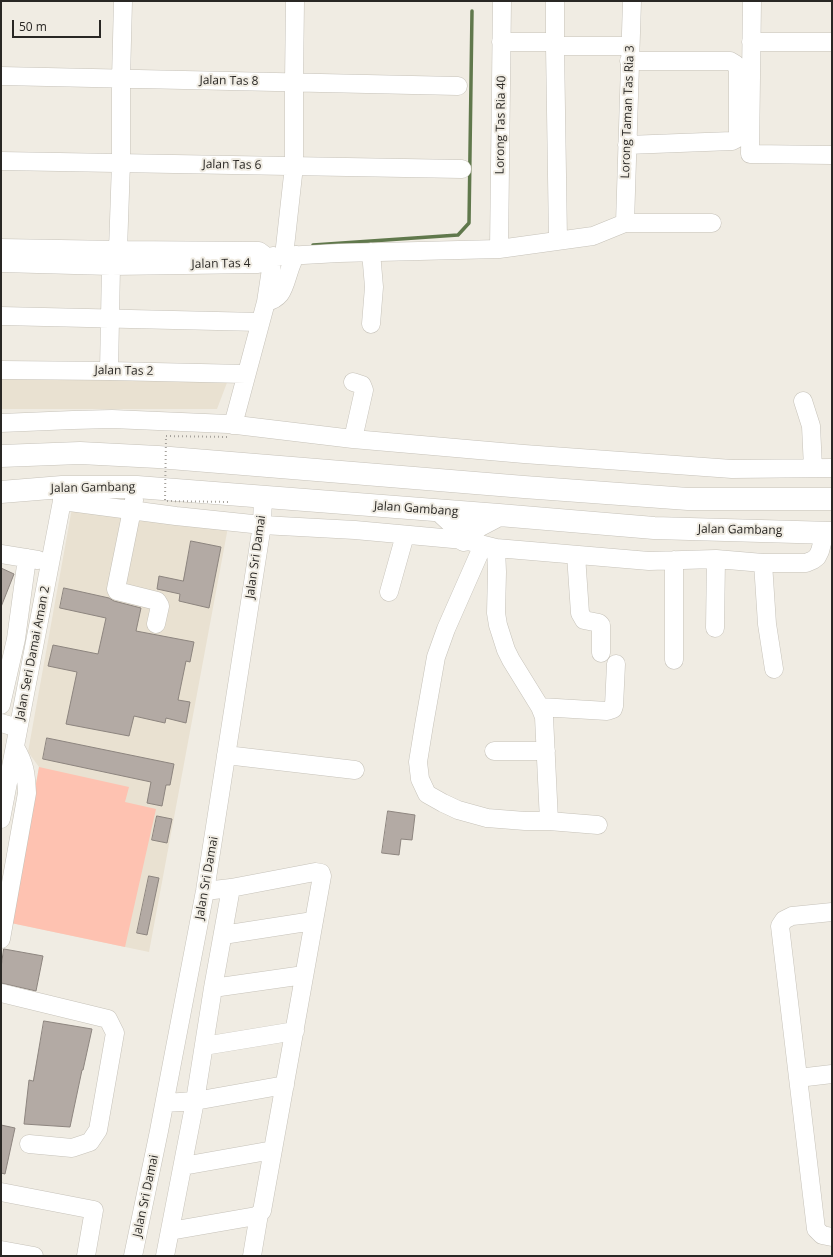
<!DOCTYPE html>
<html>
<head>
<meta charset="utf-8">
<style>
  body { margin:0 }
  #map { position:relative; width:833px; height:1257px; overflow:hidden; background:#f0ece3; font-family:"Open Sans",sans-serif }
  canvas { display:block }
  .frame { position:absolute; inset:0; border:2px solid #292724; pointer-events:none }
  .scale { position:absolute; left:12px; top:20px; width:89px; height:18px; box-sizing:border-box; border:2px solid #292724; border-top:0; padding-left:5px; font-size:12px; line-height:14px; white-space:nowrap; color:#292724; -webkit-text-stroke:3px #f0ece3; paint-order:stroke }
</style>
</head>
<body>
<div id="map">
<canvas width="833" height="1257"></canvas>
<div class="frame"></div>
<div class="scale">50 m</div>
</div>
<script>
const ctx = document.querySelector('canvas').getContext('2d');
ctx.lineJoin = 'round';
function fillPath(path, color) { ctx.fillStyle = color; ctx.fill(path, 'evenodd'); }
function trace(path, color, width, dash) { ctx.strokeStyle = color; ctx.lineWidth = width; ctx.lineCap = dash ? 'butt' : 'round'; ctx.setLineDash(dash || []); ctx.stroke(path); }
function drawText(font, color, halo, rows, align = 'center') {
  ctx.font = font + ' "Open Sans",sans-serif'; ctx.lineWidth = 4; ctx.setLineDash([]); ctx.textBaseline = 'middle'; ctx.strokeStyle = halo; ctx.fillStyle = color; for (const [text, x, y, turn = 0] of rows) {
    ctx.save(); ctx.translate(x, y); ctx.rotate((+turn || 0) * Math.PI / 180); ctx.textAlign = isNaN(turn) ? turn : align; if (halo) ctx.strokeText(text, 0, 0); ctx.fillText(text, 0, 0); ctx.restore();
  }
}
fillPath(new Path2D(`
  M1,376L228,380L217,409H1Z
  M72,508L228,527L149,952L11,923L39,767L28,752Z`), '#e9e1d1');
fillPath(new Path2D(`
  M39,767L129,787L125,802L156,809L125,947L11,923Z`), '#fec2b1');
trace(new Path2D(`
  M313,245L458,235L469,223L472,11`), '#60784c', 3.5);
const building = new Path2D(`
  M191,541L221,547L209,608L179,601L180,594L157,589L159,576L183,581Z
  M1,568L14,574L1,607Z
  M64,588L109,598L114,601L141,608L136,631L194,642L190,662L186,661L178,700L190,702L186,723L166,718L165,723L134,716L129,736L66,724L77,672L48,666L53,645L98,654L106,618L60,608Z
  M47,738L174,764L170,785H166L162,806L147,803L151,782L43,759Z
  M388,811L415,815L412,840L401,839L399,855L382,853Z
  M157,816L172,819L167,843L152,840Z
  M149,876L159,878L147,935L137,933Z
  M4,949L43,956L36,991L1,983V968Z
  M44,1021L92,1029L83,1070H82L70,1127L24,1124L29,1080L33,1081Z
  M1,1125L15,1128L5,1174L1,1173Z`);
fillPath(building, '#b3aaa4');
trace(building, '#8d857f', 1);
const minor = new Path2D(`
  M555,1V46H630
  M752,1L750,154L832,155
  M501,42H550L555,46L558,240
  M751,42H832
  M1,76L458,86
  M627,145L732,141L736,139L738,135V68L735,64L730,61H629
  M1,161L462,169
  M625,223L632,1
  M1,248L118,250L259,251L267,257
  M499,249L502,1
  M118,250L121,163V79L123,1
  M371,252L374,287L371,324
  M284,256L294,166V82L295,1
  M267,257L339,253L499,249L593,236L625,223H712
  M1,263L111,266L258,264L267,257
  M266,302C271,301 276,299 280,294C287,285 288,267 296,255
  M1,316L260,322
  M1,370L109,371L246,374
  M109,371L111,266
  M803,401L811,426L813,468
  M1,423L73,420L112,419L228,424L353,439L524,454L732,469L832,468
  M233,425L266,302L273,256
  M353,439L364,390L362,385L353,382
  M134,500L116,589L117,591L157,601L160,606L156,624
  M62,501L176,516L262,525L355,530L464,540L496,548L649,561L716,559L763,563H806L813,560L817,557L820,551L825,532
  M483,545L446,629L436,657L424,725L418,762L420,779L427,794L443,803L458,810L487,818L525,821H549L598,825
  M496,548L497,572L496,613L498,625L506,650L511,660L540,707L544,717L549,821
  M1,554L38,560
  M576,555L580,613L584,620L599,623L601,625V653
  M674,560V660
  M763,563L767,624L774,669
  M389,592L405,535
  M715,628L716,559
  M1,705L16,639L27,558
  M540,707L607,711L613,709L614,706L616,664
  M1,723L18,728
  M494,751H546
  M226,755L355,770
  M1,819L62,501V489
  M205,891L231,888L315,872L321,873L322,876C314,919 307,962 299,1005C287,1073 275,1142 262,1211L259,1214L252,1256
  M832,912L792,916L784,920L780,926L816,1229L822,1235L832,1237
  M223,935L313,921
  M1,939L27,793C26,773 25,764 15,747
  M213,988L304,975
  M1,993L108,1019L115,1033L98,1130L90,1142L72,1148L29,1144
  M204,1046L295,1031
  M798,1078L832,1074
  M165,1103L195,1101L285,1085
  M183,1166L273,1150
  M1,1192L94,1210L86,1256
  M170,1231L256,1216L259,1214
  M1,1250L34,1256
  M133,1256L159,1131L205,891L262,525L263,496
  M165,1256L195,1101L213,988L231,888`);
const highway = new Path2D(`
  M1,456L80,453L158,457L524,487L688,499H832
  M1,492L62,487H137L499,515L654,528L832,533
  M440,511L454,524L464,540L478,526L499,515`);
trace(minor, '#c6c2b9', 19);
trace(highway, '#c6c2b9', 23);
trace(minor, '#fff', 18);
trace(highway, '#fff', 22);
trace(new Path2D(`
  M227,437L166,436L165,501L228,502`), '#a6a29c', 2, [1, 3]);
drawText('12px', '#292724', '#f0ece3', [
  ["Jalan Tas 8",229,81,1],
  ["Lorong Taman Tas Ria 3",628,112,-88],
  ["Lorong Tas Ria 40",501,125,-89],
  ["Jalan Tas 6",232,165,1],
  ["Jalan Tas 4",221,264,-1],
  ["Jalan Tas 2",124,371,1],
  ["Jalan Gambang",93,488,-1],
  ["Jalan Gambang",416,509,4],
  ["Jalan Gambang",740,530,1],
  ["Jalan Sri Damai",256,557,-82],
  ["Jalan Seri Damai Aman 2",33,653,-79],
  ["Jalan Sri Damai",207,878,-80],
  ["Jalan Sri Damai",146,1196,-78]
]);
</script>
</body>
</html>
